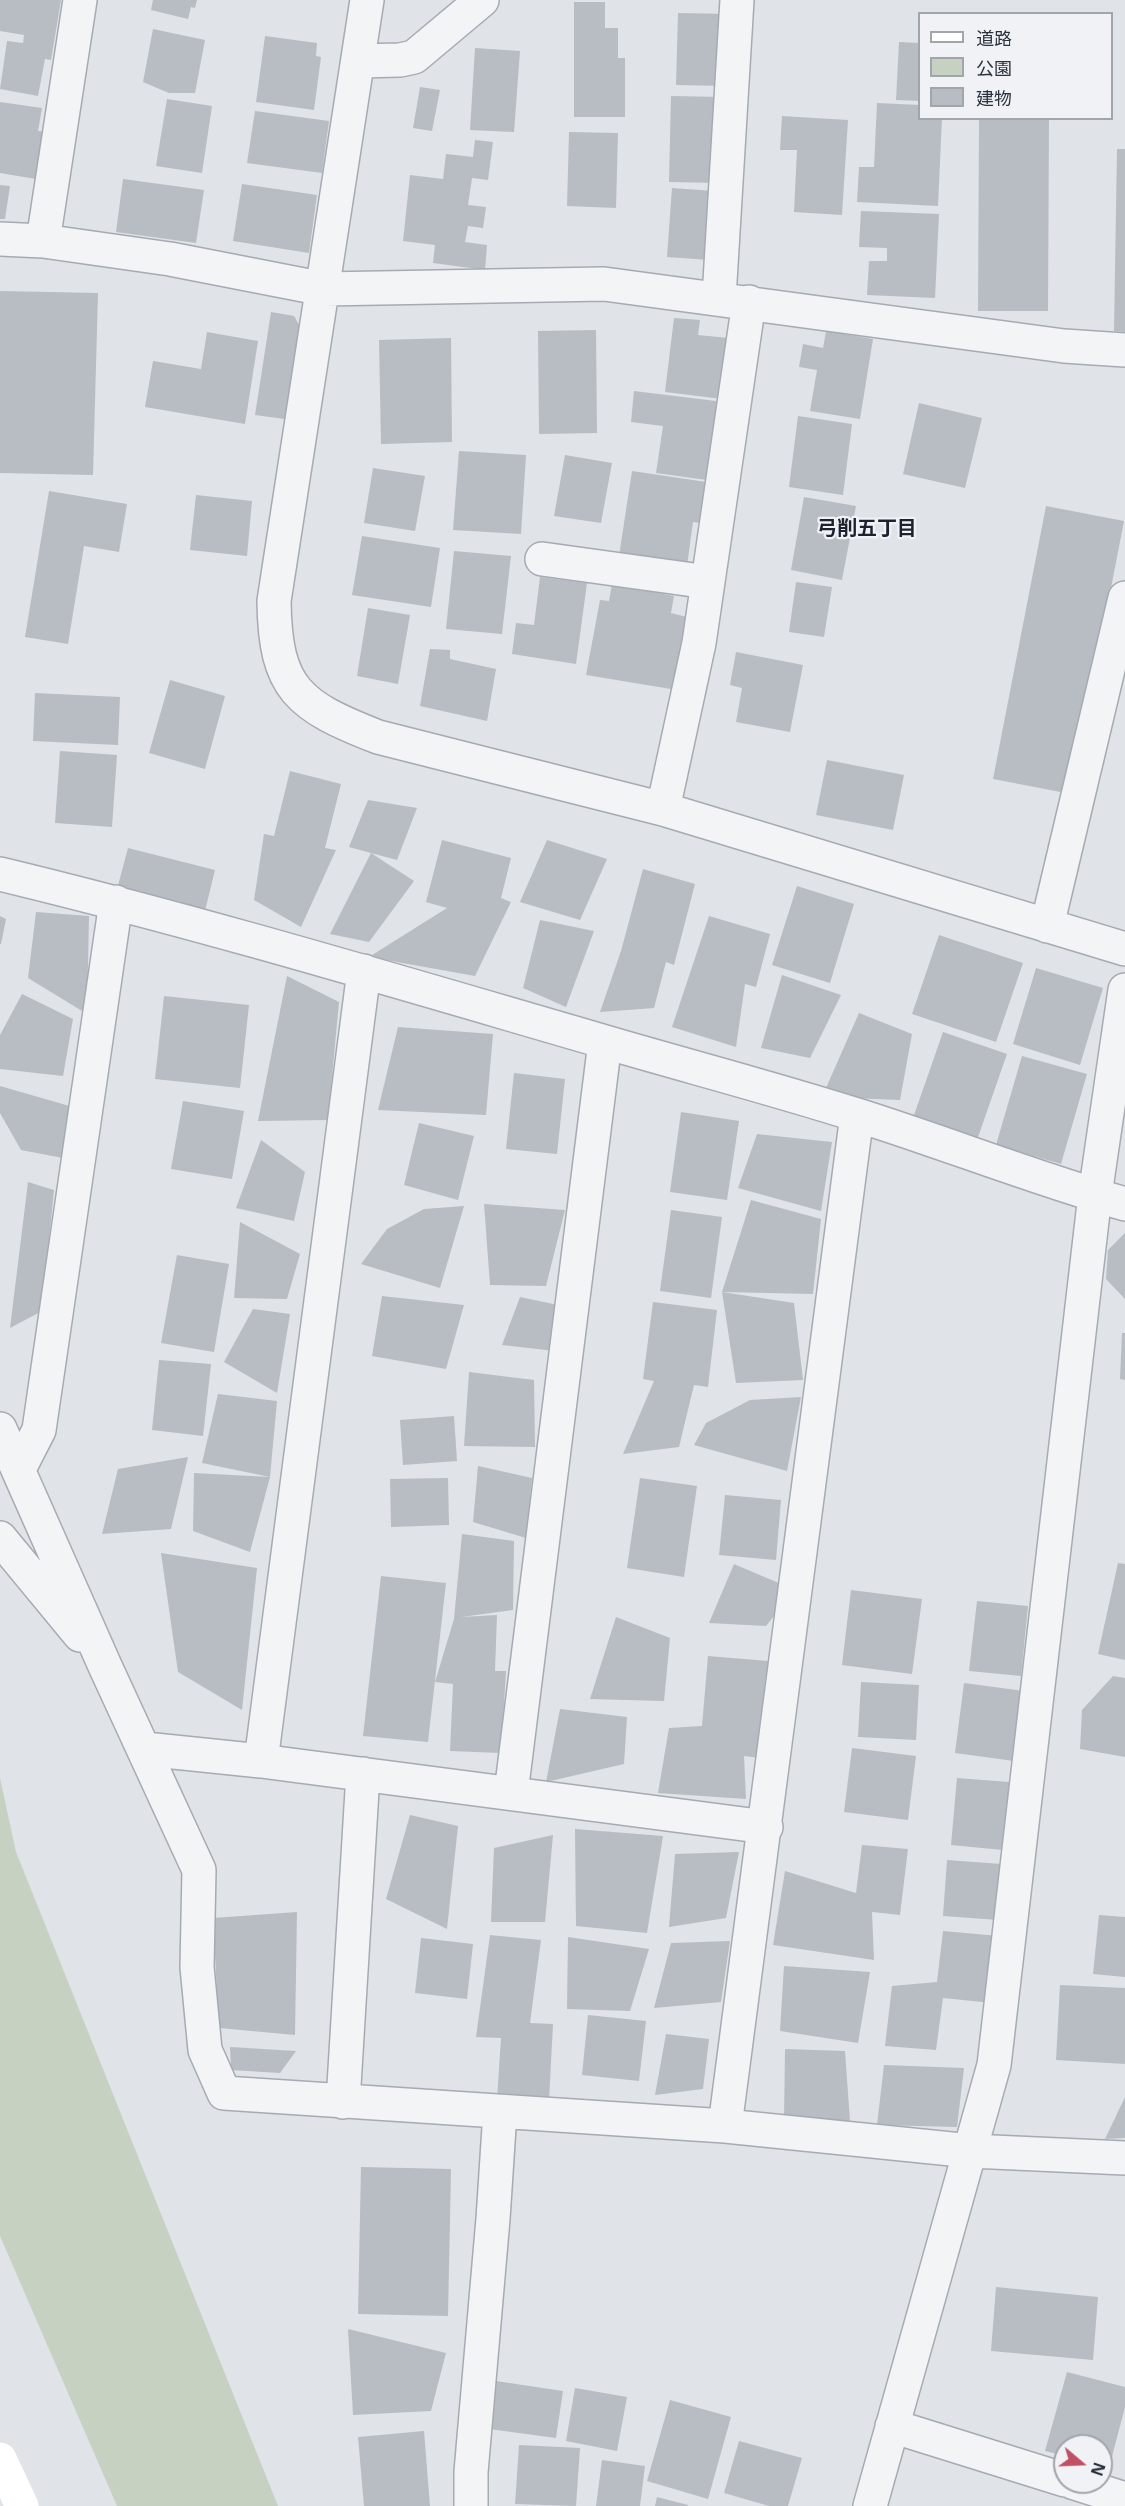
<!DOCTYPE html>
<html>
<head>
<meta charset="utf-8">
<style>
  body { margin:0 }
  #map { position:relative; width:1125px; height:2506px; overflow:hidden; background:#e0e3e8; font-family:"Noto Sans","Noto Sans JP",sans-serif }
  canvas { display:block }
  .legend { position:absolute; left:918px; top:12px; width:195px; height:108px; box-sizing:border-box; background:#f0f2f5; border:2px solid #a1a5ac; margin:0; padding:8px 10px; list-style:none; font-size:18px; color:#2a323e }
  .legend li { display:flex; align-items:center; gap:12px; height:30px }
  .legend b { width:30px; border:2px solid #a1a5ac }
  .north { position:absolute; left:1053px; top:2434px; width:60px; height:60px; box-sizing:border-box; background:#f0f2f5; border:2px solid #a1a5ac; border-radius:50%; rotate:109deg; font-size:16px; font-weight:700; line-height:24px; text-align:center; color:#2a323e }
  .north::after { content:''; display:block; margin:auto; width:21px; height:27px; background:#c25065; clip-path:polygon(50% 0,100% 100%,50% 72%,0 100%) }
</style>
</head>
<body>
<div id="map">
<canvas width="1125" height="2506"></canvas>
<ul class="legend">
<li><b style="height:8px;background:#fff"></b>道路</li>
<li><b style="height:16px;background:#c6d1c2"></b>公園</li>
<li><b style="height:16px;background:#b8bdc4"></b>建物</li>
</ul>
<div class="north">N</div>
</div>
<script>
const ctx = document.querySelector('canvas').getContext('2d');
ctx.lineJoin = 'round';
function fillPath(path, color) { ctx.fillStyle = color; ctx.fill(path, 'evenodd'); }
function trace(path, color, width, dash) { ctx.strokeStyle = color; ctx.lineWidth = width; ctx.lineCap = dash ? 'butt' : 'round'; ctx.setLineDash(dash || []); ctx.stroke(path); }
function drawText(font, color, halo, rows, align = 'center') {
  ctx.font = font + ' "Noto Sans","Noto Sans JP",sans-serif'; ctx.lineWidth = 4.5; ctx.setLineDash([]); ctx.textBaseline = 'middle'; ctx.strokeStyle = halo; ctx.fillStyle = color; for (const [text, x, y, turn = 0] of rows) {
    ctx.save(); ctx.translate(x, y); ctx.rotate((+turn || 0) * Math.PI / 180); ctx.textAlign = isNaN(turn) ? turn : align; if (halo) ctx.strokeText(text, 0, 0); ctx.fillText(text, 0, 0); ctx.restore();
  }
}
fillPath(new Path2D(`
  M0,1778L16,1852L278,2506H117L0,2236Z`), '#c6d1c2');
fillPath(new Path2D(`
  M0,0H61L51,60L45,59L38,96L0,89L7,41L23,43L24,35L0,31Z
  M153,0H197L195,8L191,7L188,19L151,10Z
  M574,2H605V28H618V58H625V117H574Z
  M678,13L731,14L730,86L676,85Z
  M153,29L205,40L195,93H169L143,82Z
  M265,36L317,43L316,56L321,57L314,110L256,102Z
  M899,42L920,43V101L896,100Z
  M475,48L520,51L514,132L470,130Z
  M420,87L440,90L432,131L413,128Z
  M671,96L723,97L720,183L669,182Z
  M167,99L212,106L202,173L156,166Z
  M0,102L42,108L38,131L50,132L42,180L0,173Z
  M877,103L920,105V118H942L938,206L857,202L859,167H874Z
  M255,111L329,121L322,173L247,163Z
  M782,116L848,120L842,215L794,212L797,150H780Z
  M979,120H1049L1048,311H978Z
  M569,132L618,133L616,208L567,206Z
  M475,140L493,142L488,180L472,178L468,205L486,207L483,228L468,226L465,242L487,245L485,270L433,263L435,245L403,241L410,175L443,179L446,154L473,157Z
  M1117,149H1125V332L1114,331Z
  M123,179L204,190L196,243L116,232Z
  M242,184L317,195L309,253L233,241Z
  M0,185L10,186L5,219H0Z
  M672,188L714,191L709,260L667,257Z
  M861,211L939,214L935,298L867,295L869,261H887V248L859,247Z
  M0,291L98,293L93,475L0,473Z
  M271,312L294,316L305,335L292,420L255,415Z
  M674,318L700,320L698,335L729,338L722,399L665,392Z
  M596,330L597,433L539,434L538,331Z
  M826,331L873,339L860,419L810,411L817,370L799,367L803,344L823,348Z
  M207,332L258,341L245,424L145,407L153,361L201,369Z
  M451,338L452,442L381,444L379,340Z
  M634,391L724,402L714,481L656,473L663,426L631,422Z
  M919,403L982,418L965,488L903,474Z
  M798,416L852,424L843,495L789,487Z
  M459,451L526,455L521,534L453,530Z
  M565,455L612,463L601,523L554,516Z
  M373,468L425,476L415,531L364,523Z
  M632,471L713,483L707,524L693,522L687,566L619,556Z
  M49,491L127,504L119,552L84,546L68,644L25,637Z
  M196,495L252,501L247,556L190,550Z
  M804,497L856,506L842,580L791,570Z
  M1046,506L1124,521L1071,794L993,779Z
  M362,536L440,548L431,607L352,595Z
  M454,551L511,556L502,634L446,629Z
  M540,577L587,583L576,664L512,654L516,623L534,625Z
  M796,582L832,587L824,637L789,632Z
  M612,584L674,596L671,613L687,617L691,645L671,689L586,675L600,600L609,601Z
  M368,608L410,615L398,684L357,676Z
  M430,649L450,650V659L496,669L487,721L420,706Z
  M736,652L803,665L790,732L736,722L742,688L730,685Z
  M170,680L225,696L205,769L149,753Z
  M35,693L120,697L118,745L33,741Z
  M60,751L117,755L112,827L55,823Z
  M827,760L904,775L893,830L816,815Z
  M290,771L341,784L325,848L336,850L301,927L254,900L264,834L274,836Z
  M368,800L417,808L397,860L371,853L414,881L369,942L330,934L371,853L349,847Z
  M442,840L511,858L501,898L511,902L475,976L369,957L447,908L426,902Z
  M547,840L607,859L580,920L520,902Z
  M128,848L215,870L204,915L116,893Z
  M643,869L695,884L674,965L666,962L654,1008L600,1012L621,951Z
  M797,886L854,904L830,983L772,965Z
  M36,912L89,916L87,1014L28,978Z
  M0,916L6,919L1,944H0Z
  M709,916L770,934L756,987L745,984L736,1047L672,1027Z
  M540,920L594,931L566,1007L523,988Z
  M939,935L1023,963L996,1042L912,1014Z
  M1036,968L1103,988L1080,1065L1013,1044Z
  M782,975L841,995L810,1058L761,1048Z
  M287,976L339,1002L328,1120L258,1121Z
  M22,994L73,1019L63,1076L0,1069V1035Z
  M164,996L249,1005L240,1088L155,1079Z
  M859,1013L912,1034L900,1100L822,1097Z
  M398,1027L493,1034L486,1115L378,1110Z
  M943,1032L1007,1054L977,1140L913,1118Z
  M1022,1056L1087,1074L1061,1164L996,1145Z
  M514,1073L565,1079L557,1154L506,1149Z
  M0,1086L73,1107L63,1158L21,1150L0,1113Z
  M183,1101L244,1111L232,1179L171,1169Z
  M681,1112L739,1121L727,1200L670,1192Z
  M419,1123L474,1136L458,1200L404,1185Z
  M757,1134L832,1142L821,1211L738,1188Z
  M261,1140L305,1172L294,1221L236,1208Z
  M28,1182L54,1190L42,1311L10,1328Z
  M751,1200L821,1219L813,1294L722,1292Z
  M484,1204L565,1210L546,1286L490,1285Z
  M464,1206L440,1288L361,1264L387,1229L424,1209Z
  M671,1210L722,1217L711,1298L660,1291Z
  M240,1222L300,1254L287,1299L234,1298Z
  M1125,1233V1299L1106,1279L1108,1250Z
  M177,1255L229,1264L214,1352L161,1343Z
  M722,1292L794,1303L803,1380L736,1383Z
  M382,1296L464,1305L446,1369L372,1356Z
  M520,1297L558,1305L555,1351L502,1345Z
  M653,1302L717,1310L708,1387L694,1385L679,1447L623,1454L654,1381L643,1379Z
  M253,1309L290,1314L277,1393L224,1362Z
  M1122,1333H1125V1380L1120,1379Z
  M159,1360L211,1364L203,1436L152,1430Z
  M469,1372L534,1380L535,1447L464,1446Z
  M218,1394L277,1401L270,1477L250,1552L193,1531L194,1473L270,1477L202,1463Z
  M801,1397L787,1471L694,1445L706,1423L750,1400Z
  M454,1416L457,1461L403,1465L400,1420Z
  M188,1457L171,1529L102,1534L118,1469Z
  M478,1466L532,1478L526,1538L473,1522Z
  M448,1478L449,1525L391,1527L390,1479Z
  M640,1478L697,1486L684,1577L627,1568Z
  M725,1495L781,1500L776,1560L719,1555Z
  M462,1534L514,1541L513,1610L461,1617L497,1615L495,1671H506L501,1753L450,1751L453,1684L435,1682L454,1619Z
  M161,1553L257,1568L242,1710L178,1672Z
  M1118,1563L1125,1564V1660L1098,1654Z
  M734,1564L795,1590L766,1626L709,1623Z
  M381,1576L446,1583L428,1742L363,1736Z
  M851,1590L922,1599L912,1674L842,1665Z
  M977,1601L1028,1606L1021,1676L969,1671Z
  M616,1617L670,1638L664,1701L590,1699Z
  M708,1656L768,1661L760,1758L744,1756L746,1799L658,1793L669,1728L702,1726Z
  M1113,1676L1125,1678V1757L1080,1749L1082,1710Z
  M861,1682L919,1685L916,1740L858,1737Z
  M964,1683L1024,1691L1014,1761L955,1753Z
  M560,1709L627,1717L624,1764L546,1782Z
  M852,1748L916,1756L908,1820L844,1812Z
  M957,1778L1009,1782L1003,1850L951,1845Z
  M410,1815L458,1826L447,1929L386,1899Z
  M575,1829L663,1836L647,1933L576,1926Z
  M553,1835L545,1922H491L494,1848Z
  M862,1845L908,1849L900,1915L872,1912L874,1960L773,1945L785,1871L856,1893Z
  M739,1852L726,1918L669,1927L675,1854Z
  M947,1860L1002,1864L998,1920L943,1916Z
  M297,1912L295,2035L219,2028L213,1918Z
  M1099,1915L1125,1917V1977L1093,1974Z
  M943,1931L999,1936L992,2003L943,1998L936,2050L885,2046L892,1986L937,1982Z
  M490,1935L541,1940L530,2023L553,2024L549,2101L497,2099L501,2038L476,2037Z
  M568,1937L649,1949L630,2011L567,2009Z
  M421,1938L473,1944L467,1999L415,1993Z
  M730,1941L721,2002L654,2008L671,1943Z
  M784,1966L870,1972L858,2043L780,2031Z
  M1060,1985L1125,1988V2064L1056,2060Z
  M588,2015L646,2021L639,2081L582,2075Z
  M666,2034L709,2039L703,2089L655,2095Z
  M230,2047L296,2051L280,2073L231,2070Z
  M785,2049L845,2051L850,2121L784,2118Z
  M884,2065L964,2068L957,2127L877,2125Z
  M1125,2097V2138L1105,2139Z
  M361,2167L451,2169L448,2316L358,2314Z
  M996,2287L1098,2297L1093,2360L991,2351Z
  M348,2329L446,2353L431,2411L353,2415Z
  M1067,2372L1125,2387V2407L1109,2468L1101,2466V2446H1065V2456L1045,2451Z
  M496,2381L563,2391L556,2438L489,2429Z
  M575,2388L627,2397L617,2451L566,2441Z
  M670,2400L731,2417L708,2499L647,2481Z
  M424,2431L430,2506H364L358,2437Z
  M739,2441L802,2458L788,2506H769L724,2493Z
  M519,2445L580,2448L576,2506L515,2504Z
  M602,2460L645,2466L640,2506H596Z
  M657,2497L688,2505V2506H655Z`), '#b8bdc4');
const street = new Path2D(`
  M367,0L274,601C275,690 299,706 378,737L663,809L1125,949
  M359,61L400,60L414,57L482,0
  M0,239L43,241L170,259L324,289L604,284L1064,346L1125,350
  M43,241L80,0
  M719,298L737,0
  M542,559L708,582
  M663,809L699,643L749,302
  M0,874C203,923 402,983 602,1041C687,1066 772,1088 857,1115C946,1143 1034,1178 1125,1204
  M1047,926L1125,598
  M0,1429L105,1666L199,1870L197,1967L205,2050L224,2093L725,2126L971,2151L1125,2158
  M19,1469L39,1430L116,902
  M0,1538L80,1635
  M145,1749L261,1761L766,1827
  M261,1761L364,971
  M511,1793L605,1042
  M343,2102L363,1774
  M725,2126L857,1115
  M892,2426L1065,2480
  M1072,2482L1125,2499
  M471,2506V2472L493,2219L500,2112
  M870,2506L994,2065L1095,1195L1125,990`);
trace(street, '#a6aab2', 36);
trace(street, '#f3f4f6', 33);
trace(new Path2D(`
  M0,2459L22,2506`), '#fff', 33);
drawText('bold 20px', '#1c232f', '#f0f2f5', [
  ["弓削五丁目",867,529]
]);
</script>
</body>
</html>
